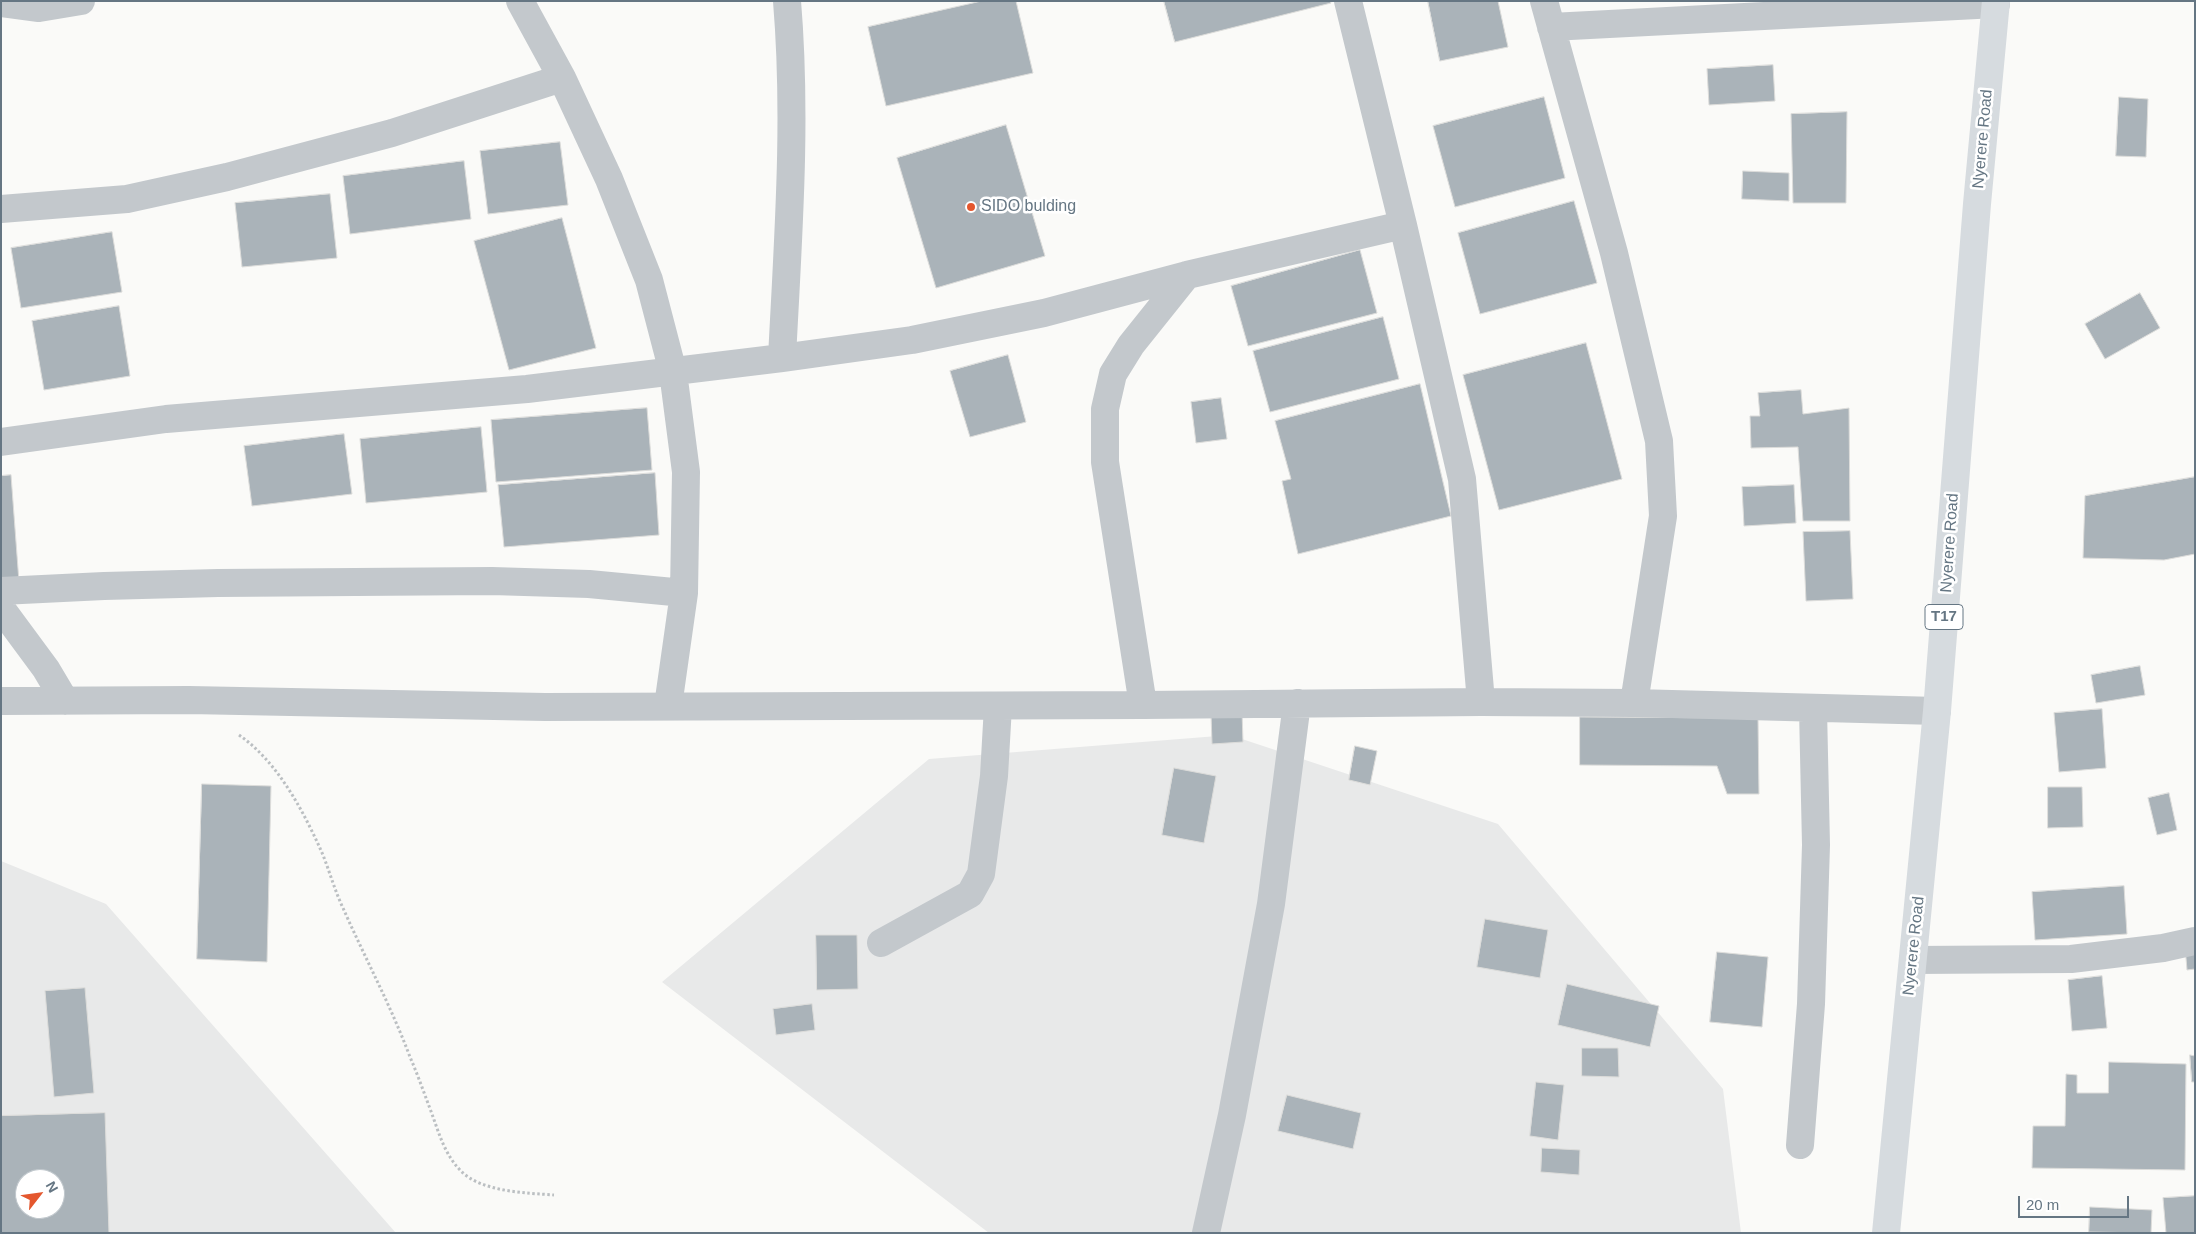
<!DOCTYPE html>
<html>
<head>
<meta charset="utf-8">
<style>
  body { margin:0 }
  #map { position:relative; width:2196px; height:1234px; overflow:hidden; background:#fafaf8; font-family:Arial,sans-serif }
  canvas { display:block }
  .frame { position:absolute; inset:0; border:2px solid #657683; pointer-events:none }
  .north { position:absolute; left:15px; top:1169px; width:50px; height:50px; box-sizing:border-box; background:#fff; border:1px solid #c1c8cd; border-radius:50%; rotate:60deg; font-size:14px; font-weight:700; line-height:20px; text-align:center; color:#657683 }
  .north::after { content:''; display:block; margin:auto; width:18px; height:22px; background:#e4572e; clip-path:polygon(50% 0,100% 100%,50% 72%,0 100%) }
  .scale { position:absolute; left:2018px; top:1196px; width:111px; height:22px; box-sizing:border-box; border:2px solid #657683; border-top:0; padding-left:6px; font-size:15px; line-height:18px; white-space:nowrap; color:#657683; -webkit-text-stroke:4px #fff; paint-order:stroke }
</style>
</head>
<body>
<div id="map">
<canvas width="2196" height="1234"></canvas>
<div class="frame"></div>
<div class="north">N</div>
<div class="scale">20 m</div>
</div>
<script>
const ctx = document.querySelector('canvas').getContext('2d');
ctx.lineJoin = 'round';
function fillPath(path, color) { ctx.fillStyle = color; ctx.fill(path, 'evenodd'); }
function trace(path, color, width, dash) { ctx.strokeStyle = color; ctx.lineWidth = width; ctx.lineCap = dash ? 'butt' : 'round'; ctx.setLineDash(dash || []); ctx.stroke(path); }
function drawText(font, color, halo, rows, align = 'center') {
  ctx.font = font + ' Arial,sans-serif'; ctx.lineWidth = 5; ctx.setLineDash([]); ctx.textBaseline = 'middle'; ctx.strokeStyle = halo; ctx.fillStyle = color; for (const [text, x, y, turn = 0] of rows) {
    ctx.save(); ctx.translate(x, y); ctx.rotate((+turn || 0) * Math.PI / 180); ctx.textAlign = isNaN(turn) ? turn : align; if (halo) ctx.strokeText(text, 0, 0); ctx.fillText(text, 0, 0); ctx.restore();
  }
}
fillPath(new Path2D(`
  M1230,735L1498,824L1723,1089L1741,1233H989L662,982L929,759Z
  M1,861L106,904L396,1233H1ZM25,1179H55V1209H25Z`), '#e8e9e9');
const building = new Path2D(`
  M982,1H1016L1033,73L886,106L868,27Z
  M1164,1H1330L1331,3L1175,42Z
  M1428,1H1498L1508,47L1440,61Z
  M1773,65L1775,101L1709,105L1707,69Z
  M1544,97L1565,178L1455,207L1433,126Z
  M2119,97L2148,99L2146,157L2116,156Z
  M1847,112L1846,203H1793L1791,114Z
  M1006,125L1045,256L936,288L897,158Z
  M560,142L568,205L488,214L480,151Z
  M464,161L471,219L350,234L343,176Z
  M1743,171L1789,173V201L1742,199Z
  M330,194L337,258L242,267L235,203Z
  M1574,201L1597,283L1480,314L1458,233Z
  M562,218L596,348L509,370L474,241Z
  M112,232L122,292L21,308L11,248Z
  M1360,250L1377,313L1248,346L1231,286Z
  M2140,293L2160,328L2105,359L2085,324Z
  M119,306L130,376L44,390L32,321Z
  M1383,317L1399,379L1270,412L1253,351Z
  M1586,343L1622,479L1499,510L1463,375Z
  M1008,355L1026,422L970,437L950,371Z
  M1420,384L1451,516L1298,554L1282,481L1291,479L1275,421Z
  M1801,390L1803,414L1849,408L1850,521H1803L1798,447L1751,448L1750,416H1760L1758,393Z
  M1221,398L1227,439L1196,443L1191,402Z
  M647,408L652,470L496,482L491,420Z
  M481,427L487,492L366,503L360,439Z
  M344,434L352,494L252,506L244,446Z
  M655,473L659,535L504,547L498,485Z
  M11,475L19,582L1,583V476Z
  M2195,477V554L2164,560L2083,558L2085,496Z
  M1794,485L1796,523L1744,526L1742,487Z
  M1850,531L1853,599L1806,601L1803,532Z
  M2140,666L2145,695L2096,703L2091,675Z
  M2102,709L2106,768L2059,772L2054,713Z
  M1242,711L1243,742L1212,744L1211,713Z
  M1580,717L1758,718L1759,794H1727L1717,766L1580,765Z
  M1355,746L1377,751L1370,785L1349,780Z
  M1174,768L1216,776L1204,843L1162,835Z
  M202,784L271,786L267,962L197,959Z
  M2048,787H2082L2083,827L2048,828Z
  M2169,793L2177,830L2157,835L2148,798Z
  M2124,886L2127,934L2035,940L2032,892Z
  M1485,919L1548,930L1540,978L1477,967Z
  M816,935H857L858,989L817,990Z
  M2195,945V969L2187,970L2185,946Z
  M1717,952L1768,957L1762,1027L1710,1022Z
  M2102,976L2107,1028L2072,1031L2068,980Z
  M1567,984L1659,1006L1650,1047L1558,1025Z
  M85,988L94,1093L54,1097L45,991Z
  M812,1004L815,1030L776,1035L773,1009Z
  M1582,1048H1618L1619,1077L1582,1076Z
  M2190,1055L2195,1056V1082H2192Z
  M2109,1062L2186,1064L2185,1170L2032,1168L2033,1126H2065L2066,1074L2077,1075V1093H2108Z
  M1536,1082L1564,1085L1558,1140L1530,1136Z
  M1287,1095L1361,1113L1353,1149L1278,1131Z
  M105,1113L109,1233H1V1116ZM25,1179H55V1209H25Z
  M1542,1148L1580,1150L1579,1175L1541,1172Z
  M2195,1196V1233H2166L2163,1198Z
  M2090,1207L2152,1210L2151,1233L2089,1232Z`);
fillPath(building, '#aab3b9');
trace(building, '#dcdcda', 1);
trace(new Path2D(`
  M239,735C278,762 304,812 323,855C330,873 335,891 343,908C365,958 391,1006 410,1057C417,1073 423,1090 429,1106C438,1129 443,1153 461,1171C481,1192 527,1193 554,1195`), '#bbbfc2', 3, [2.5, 2.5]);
trace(new Path2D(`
  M520,1L562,78L609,179L649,280L673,372L686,472L684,593L668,706
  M1348,1L1403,225L1462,479L1481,702
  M1544,1L1614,253L1659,441L1663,516L1634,703
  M1,3L39,8L81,1
  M1551,27L1996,4
  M1,209L127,199L227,177L392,133L562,78
  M782,358C788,239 797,120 787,1
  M1,442L166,419L527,389L782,358L912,340L1044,313L1187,275L1403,225
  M1,591L104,586L218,583L492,581L589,584L684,593
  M1,608L46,669L65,701
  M1,701L189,700L545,707L1143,705L1481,702L1634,703L1937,711
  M1143,705L1105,462V409L1113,374L1131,345L1187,275
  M881,943L970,894L981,874L994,776L998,706
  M1913,960L2071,959L2163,948L2195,941
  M1800,1145L1811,1004L1816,845L1813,709
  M1206,1233L1232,1115L1271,904L1297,703`), '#c3c8cc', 28);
trace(new Path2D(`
  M1886,1233L1937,711L1977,204L1996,1`), '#d6dbdf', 28);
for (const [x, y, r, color] of [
  [971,207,5,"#e4572e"]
]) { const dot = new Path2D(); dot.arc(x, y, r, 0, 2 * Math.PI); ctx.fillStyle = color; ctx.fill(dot); trace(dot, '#fff', 2); }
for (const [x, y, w] of [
  [1944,617,38]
]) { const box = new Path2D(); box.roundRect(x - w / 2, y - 12.5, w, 25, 4); ctx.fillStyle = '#fff'; ctx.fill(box); trace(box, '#657683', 1); }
drawText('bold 15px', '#657683', null, [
  ["T17",1944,617]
]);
drawText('16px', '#657683', '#fff', [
  ["Nyerere Road",1983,139,-85],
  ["Nyerere Road",1950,543,-86],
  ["Nyerere Road",1914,946,-84]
]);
drawText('16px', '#657683', '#fff', [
  ["SIDO bulding",981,207]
], 'left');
</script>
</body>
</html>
